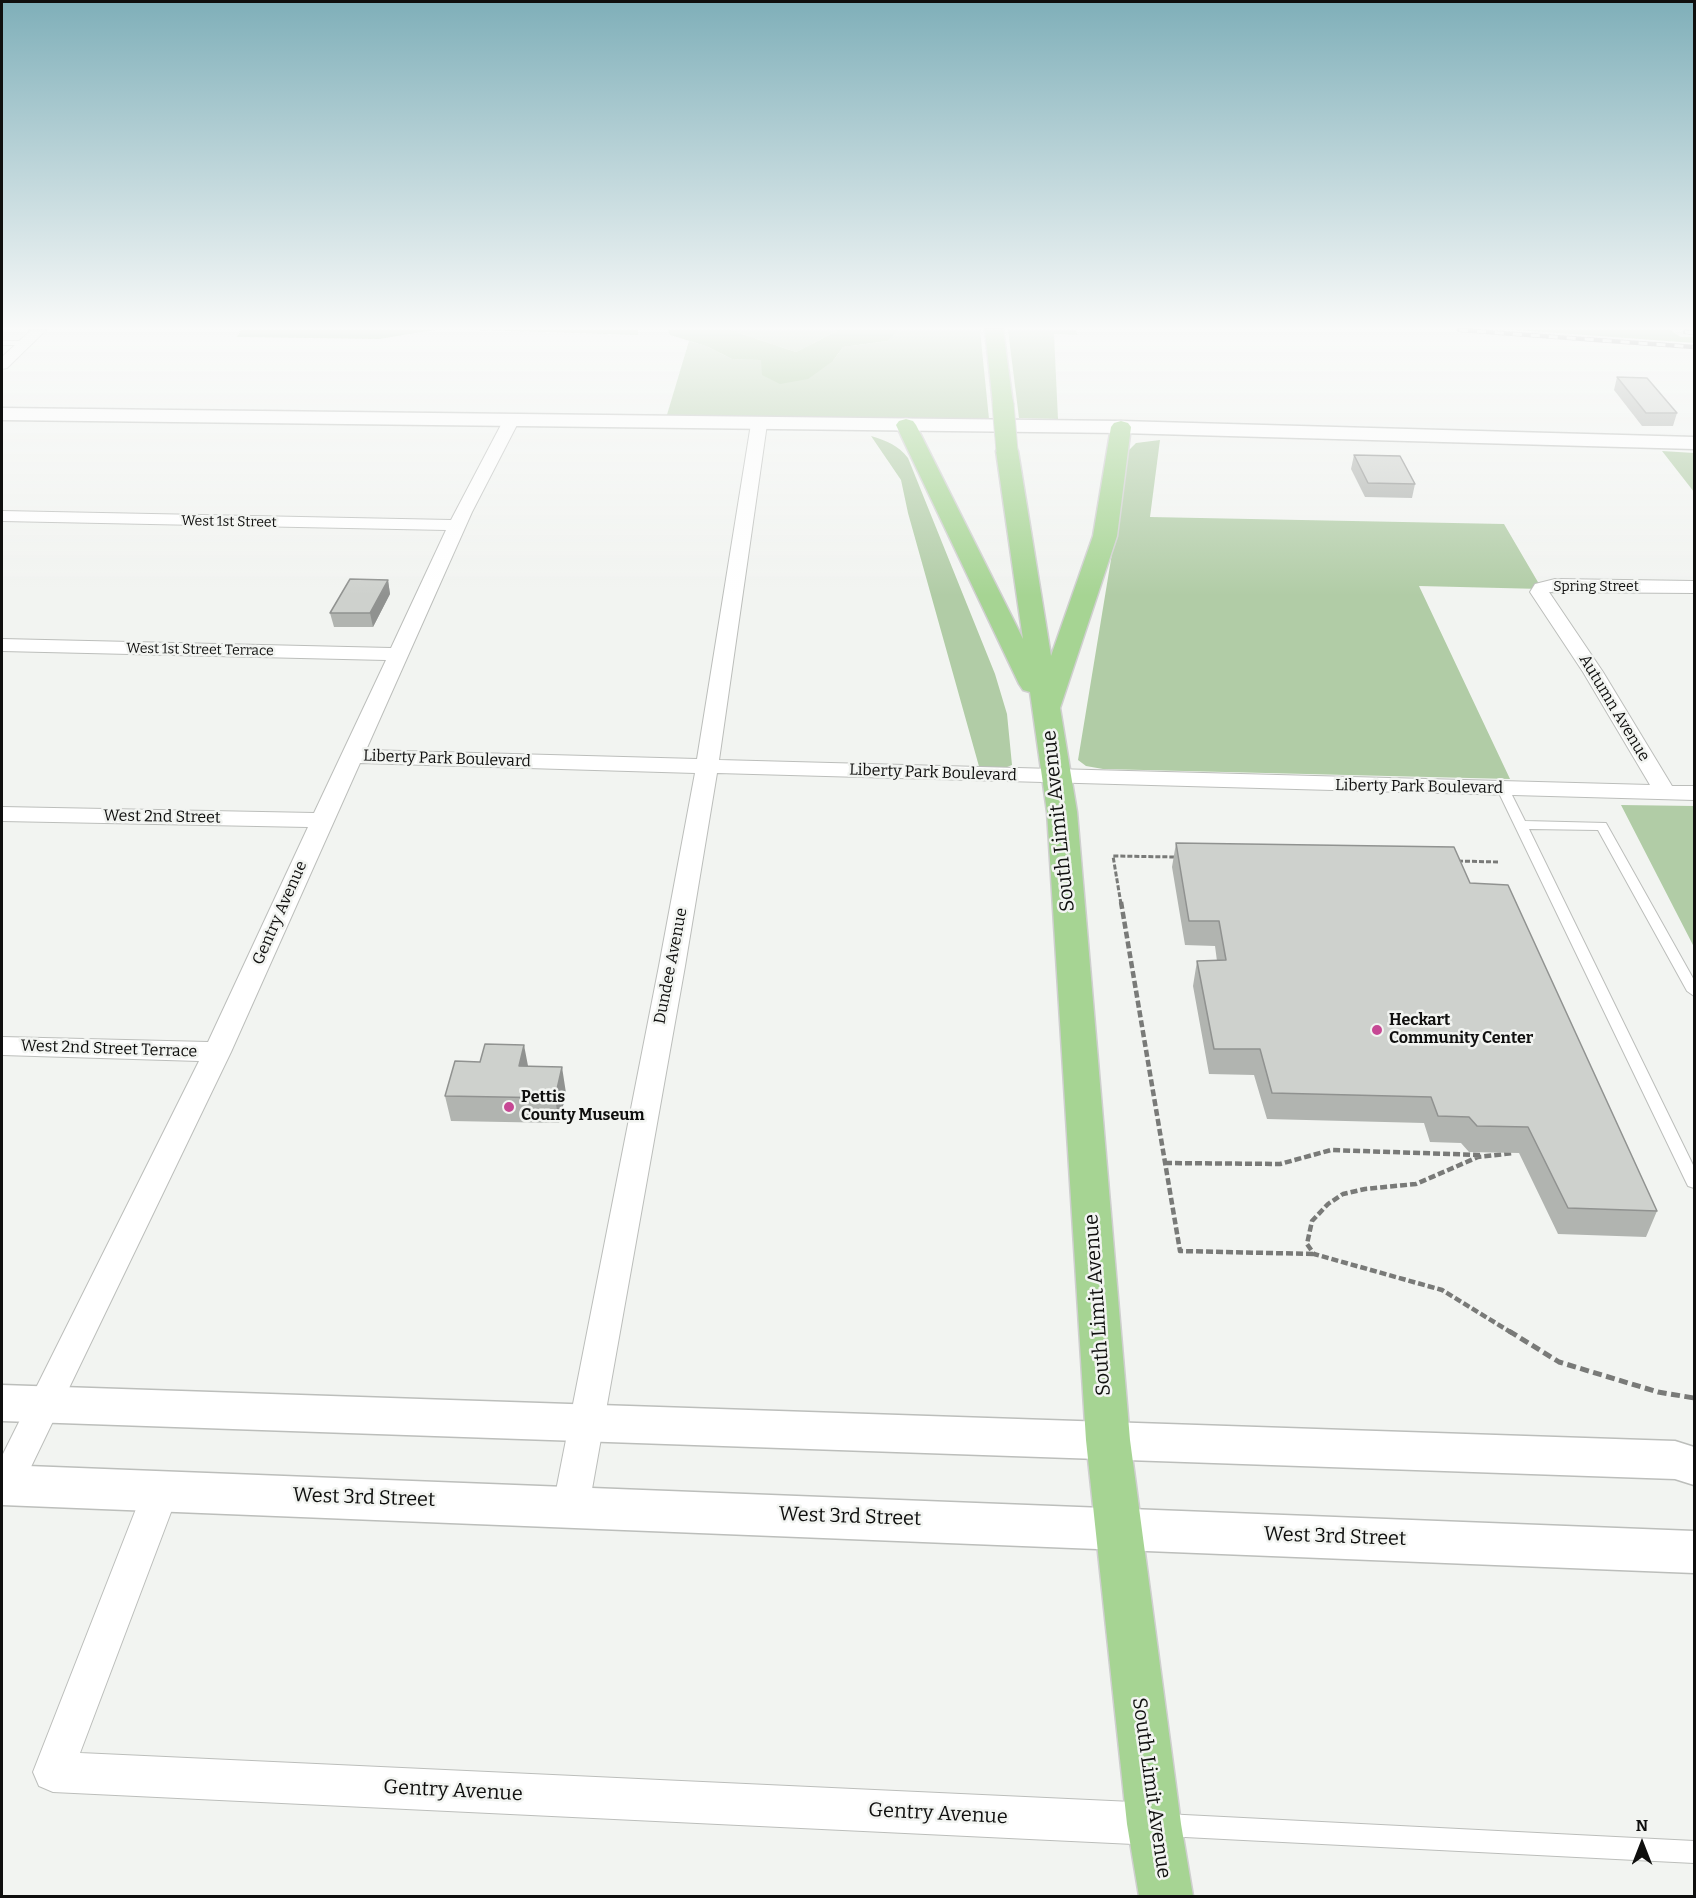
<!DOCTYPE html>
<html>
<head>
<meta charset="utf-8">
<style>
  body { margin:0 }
  #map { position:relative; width:1696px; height:1898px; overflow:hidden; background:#f2f4f1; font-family:Bitter,serif }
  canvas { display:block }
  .frame { position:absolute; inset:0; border:3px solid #0f0f0e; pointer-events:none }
  .north { position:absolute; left:1612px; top:1814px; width:60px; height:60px; -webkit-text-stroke:4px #f2f4f1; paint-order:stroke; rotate:0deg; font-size:16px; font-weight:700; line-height:24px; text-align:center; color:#0f0f0e }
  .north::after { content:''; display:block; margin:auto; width:21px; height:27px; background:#0f0f0e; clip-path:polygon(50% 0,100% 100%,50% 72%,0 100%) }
</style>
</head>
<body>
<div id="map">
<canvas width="1696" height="1898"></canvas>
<div class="frame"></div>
<div class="north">N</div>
</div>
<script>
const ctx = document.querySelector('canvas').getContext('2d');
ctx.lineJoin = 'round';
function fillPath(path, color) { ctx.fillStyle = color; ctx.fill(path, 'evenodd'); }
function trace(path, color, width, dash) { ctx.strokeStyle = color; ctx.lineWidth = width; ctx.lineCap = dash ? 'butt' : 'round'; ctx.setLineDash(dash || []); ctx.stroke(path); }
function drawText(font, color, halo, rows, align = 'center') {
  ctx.font = font + ' Bitter,serif'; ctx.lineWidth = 5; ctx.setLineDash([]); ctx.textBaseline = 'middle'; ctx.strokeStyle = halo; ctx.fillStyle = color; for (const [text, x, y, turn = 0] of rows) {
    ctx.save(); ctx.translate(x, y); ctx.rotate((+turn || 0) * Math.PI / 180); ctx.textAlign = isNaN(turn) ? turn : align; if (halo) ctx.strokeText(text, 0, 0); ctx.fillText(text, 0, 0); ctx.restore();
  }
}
fillPath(new Path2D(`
  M730,330H839L796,352Z
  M899,330H980L989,419L666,418L689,341L706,346L732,359L833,361L843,347L888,341Z
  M1008,330H1075L1078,335L1054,334L1058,419L1019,418Z
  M871,436C887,441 898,445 908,458L995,674L1007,714L1012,765L1000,770H980L908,513L901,480Z
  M1160,440L1150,517L1504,524L1542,589L1419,586L1510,779L1103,769L1086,766L1078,760L1129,450L1136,443Z
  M1662,451L1694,453V492Z
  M1621,805L1694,806V947Z`), '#b1cca6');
fillPath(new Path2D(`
  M241,330H435L379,339L237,337Z
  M479,330H638V335Z
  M668,330H730L796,352L839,330H899L888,341L843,347L833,361L808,379L780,384L762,375L761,360L732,359L706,346L670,335Z
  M1517,330H1670L1681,337H1694V343Z`), '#9ac08a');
const lane = new Path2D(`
  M2,341H24L28,343L24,345H2Z
  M1503,785L1509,789L1525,821L1606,823L1694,980V996L1687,991L1598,830L1529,829L1694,1167V1188L1688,1186L1686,1182L1497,789Z
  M1165,1814L1694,1841V1863L1165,1836L1157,1833L1154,1825L1157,1817Z`);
const street = new Path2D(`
  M31,330H46L7,368L2,369V357Z
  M511,416L519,421L472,512L366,750L697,759L751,424L759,419L767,424L719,760L1650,785L1583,672L1530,592L1535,584L1555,579L1694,581V593L1549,592L1603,672L1672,786H1694V800L717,773L685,966L589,1506L584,1517L571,1522L558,1517L553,1506L659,966L695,773L360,763L231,1052L17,1496L5,1500L2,1499V1456L199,1061L2,1055V1037L208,1042L308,827L2,821V807L314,813L386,660L2,651V639L391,648L446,530L2,521V511L451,520L503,421Z
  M161,1476L174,1480L179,1491L80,1753L1154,1803L1169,1809L1175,1824L1169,1839L1154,1845L53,1792L39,1786L33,1772L143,1491L148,1480Z`);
const secondary = new Path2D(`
  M2,408L1121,421L1694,437V449L1121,433L2,420Z
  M2,1385L1675,1441L1694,1447V1485L1675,1479L2,1421Z
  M2,1465L1694,1531V1573L2,1505Z`);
const highway = new Path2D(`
  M985,330H1003L1013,404L1010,408H996L993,404Z
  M906,419L913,421L916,425L1023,639L996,451L999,446L1007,445L1015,446L1018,451L1051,656L1093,536L1111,427L1114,423L1121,421L1128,423L1131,427L1117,536L1060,708L1077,812L1130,1440L1181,1824L1193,1896H1139L1127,1824L1086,1440L1047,812L1030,692L1023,690L1019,684L896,425L899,421Z`);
trace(lane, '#bcbebb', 2);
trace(street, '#bcbebb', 2);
trace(secondary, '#bcbebb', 3);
trace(highway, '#cfcfcf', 3);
trace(new Path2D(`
  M1458,861L1498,862
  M1121,904L1113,856L1177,857`), '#797a78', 3, [5, 2]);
trace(new Path2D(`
  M1121,902L1180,1251L1314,1254
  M1165,1163L1280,1164L1331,1150L1480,1155
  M1512,1333L1442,1290L1314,1254L1307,1244L1312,1221L1328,1204L1343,1194L1365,1189L1416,1184L1478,1157L1514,1153`), '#797a78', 4.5, [7, 3]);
trace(new Path2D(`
  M1509,1331L1559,1362L1658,1392L1694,1398`), '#797a78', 5, [9, 4.5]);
fillPath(lane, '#fff');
fillPath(street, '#fff');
fillPath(secondary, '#fff');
fillPath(highway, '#a6d493');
const rail = new Path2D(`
  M1459,330L1694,347
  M1685,332L1694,333`);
trace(rail, '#727371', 4.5);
trace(rail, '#f2f4f1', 3, [9]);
const highwayBridge = new Path2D(`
  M1003,404L1007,451`);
trace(highwayBridge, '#cfcfcf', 23, []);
trace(highwayBridge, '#a6d493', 21);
fillPath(new Path2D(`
  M1617,377L1677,413L1673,426H1642L1614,390Z
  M1354,455L1415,484L1412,498L1365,497L1351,469Z
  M388,580L390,594L373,627H334L330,613Z
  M1176,843L1470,883L1657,1211L1646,1237L1558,1234L1519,1153L1469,1152L1461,1143L1430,1142L1424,1123L1267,1119L1254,1075L1209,1074L1193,986L1197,961H1217L1215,946L1185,945L1172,867Z
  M528,1066L566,1093L559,1123L451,1121L445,1096Z`), '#b1b4b0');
fillPath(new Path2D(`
  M388,580L390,594L373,627L370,613Z
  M524,1045L529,1071L519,1066Z
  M562,1067L566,1093L559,1123L555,1098Z`), '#909290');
const building = new Path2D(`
  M1617,377L1647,378L1677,413H1646Z
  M1354,455L1400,456L1415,484L1368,483Z
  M350,579L388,580L370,613H330Z
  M1176,843L1454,847L1470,883L1508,885L1657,1211L1568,1208L1528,1127L1477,1126L1469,1117L1438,1116L1431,1097L1272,1093L1260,1049H1214L1197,961L1226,960L1219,921H1189Z
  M485,1044L524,1045L519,1066L562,1067L555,1098L445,1096L455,1061L480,1062Z`);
fillPath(building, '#ced1cd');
trace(building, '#909290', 1.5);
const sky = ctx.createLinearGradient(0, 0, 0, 596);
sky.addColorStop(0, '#7fafb9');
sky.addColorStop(0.55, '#f9faf9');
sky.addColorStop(1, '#f9faf900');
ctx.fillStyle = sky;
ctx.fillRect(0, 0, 1696, 596);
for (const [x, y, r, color] of [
  [1377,1030,6,"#c64894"],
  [509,1107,6,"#c64894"]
]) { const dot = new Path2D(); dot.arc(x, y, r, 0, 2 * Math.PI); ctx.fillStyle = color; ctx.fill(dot); trace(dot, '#f2f4f1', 2); }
drawText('14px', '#0f0f0e', '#f2f4f1', [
  ["West 1st Street",229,522,1],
  ["Spring Street",1596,587],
  ["West 1st Street Terrace",200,650,1]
]);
drawText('16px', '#0f0f0e', '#f2f4f1', [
  ["Autumn Avenue",1614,708,59],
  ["Liberty Park Boulevard",447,759,2],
  ["Liberty Park Boulevard",933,773,2],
  ["Liberty Park Boulevard",1419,787,1],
  ["West 2nd Street",162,817,1],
  ["Gentry Avenue",280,913,-66],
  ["Dundee Avenue",671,966,-79],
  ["West 2nd Street Terrace",109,1049,2]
]);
drawText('bold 16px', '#0f0f0e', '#f2f4f1', [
  ["Heckart",1389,1021],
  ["Community Center",1389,1039],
  ["Pettis",521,1098],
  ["County Museum",521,1116]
], 'left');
drawText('20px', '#0f0f0e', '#f2f4f1', [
  ["South Limit Avenue",1059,821,-96],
  ["South Limit Avenue",1098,1305,-94],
  ["West 3rd Street",364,1498,2],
  ["West 3rd Street",850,1517,2],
  ["West 3rd Street",1335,1537,2],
  ["South Limit Avenue",1151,1788,82],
  ["Gentry Avenue",453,1791,3],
  ["Gentry Avenue",938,1814,3]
]);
</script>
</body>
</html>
